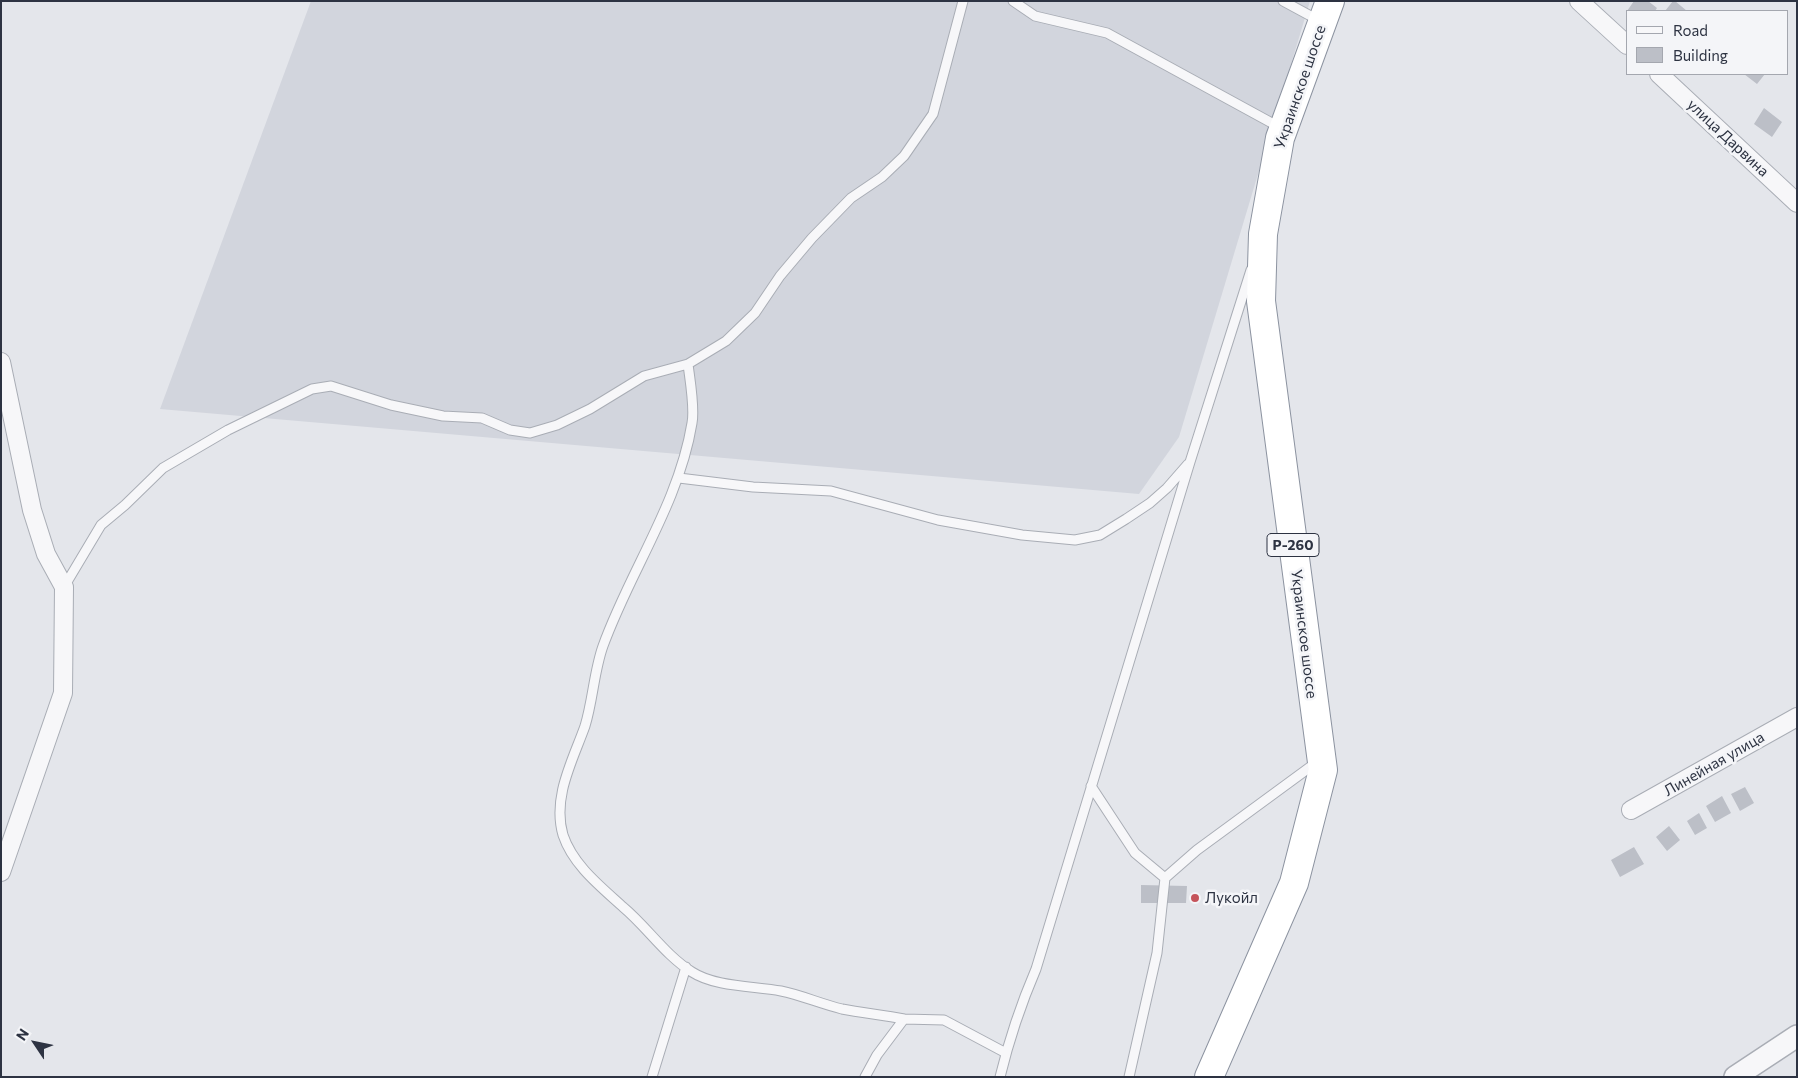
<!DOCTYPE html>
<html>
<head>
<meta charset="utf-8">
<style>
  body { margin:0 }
  #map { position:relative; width:1798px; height:1078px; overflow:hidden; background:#e4e6eb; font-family:Commissioner,sans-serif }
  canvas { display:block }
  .frame { position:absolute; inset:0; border:2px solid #2d3342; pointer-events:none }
  .legend { position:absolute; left:1626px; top:10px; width:162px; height:65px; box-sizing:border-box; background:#f4f5f8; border:1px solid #a4a7af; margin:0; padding:6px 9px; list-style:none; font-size:15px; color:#2d3342 }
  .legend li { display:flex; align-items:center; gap:10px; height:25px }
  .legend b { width:25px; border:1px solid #a4a7af }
  .north { position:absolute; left:10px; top:1018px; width:50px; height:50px; -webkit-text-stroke:4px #f4f5f8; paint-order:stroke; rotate:304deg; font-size:14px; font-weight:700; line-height:20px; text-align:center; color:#2d3342 }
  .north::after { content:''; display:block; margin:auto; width:18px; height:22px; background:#2d3342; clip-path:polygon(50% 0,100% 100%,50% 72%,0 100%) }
</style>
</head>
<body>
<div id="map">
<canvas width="1798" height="1078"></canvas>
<div class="frame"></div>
<ul class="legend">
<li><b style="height:6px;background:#f7f7f9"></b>Road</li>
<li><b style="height:14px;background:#bcbfc7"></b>Building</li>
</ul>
<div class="north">N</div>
</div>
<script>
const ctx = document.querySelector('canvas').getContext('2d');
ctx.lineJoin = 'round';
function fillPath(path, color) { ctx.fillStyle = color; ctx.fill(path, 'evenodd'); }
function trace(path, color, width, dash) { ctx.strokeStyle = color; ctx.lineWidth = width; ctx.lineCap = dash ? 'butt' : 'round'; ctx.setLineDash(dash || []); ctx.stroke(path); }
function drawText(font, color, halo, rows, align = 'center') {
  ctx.font = font + ' Commissioner,sans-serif'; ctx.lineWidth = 5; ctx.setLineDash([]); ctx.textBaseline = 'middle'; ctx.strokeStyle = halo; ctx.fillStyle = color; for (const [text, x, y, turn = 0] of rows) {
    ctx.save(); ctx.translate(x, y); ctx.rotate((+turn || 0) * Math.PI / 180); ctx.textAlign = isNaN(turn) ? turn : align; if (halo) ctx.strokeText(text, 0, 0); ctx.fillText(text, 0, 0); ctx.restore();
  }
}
fillPath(new Path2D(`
  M311,1H1310L1179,437L1139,494L160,409Z`), '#d2d5dd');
fillPath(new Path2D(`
  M1634,1H1648L1657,8L1655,11H1627Z
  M1673,1H1675L1687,11H1665Z
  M1744,74H1765L1757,84Z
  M1764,108L1782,122L1772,137L1754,124Z
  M1745,787L1754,803L1740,811L1731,794Z
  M1722,796L1731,813L1715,822L1706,806Z
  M1699,813L1707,828L1695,835L1687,821Z
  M1669,826L1680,840L1667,851L1656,837Z
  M1634,847L1644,864L1620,877L1611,860Z
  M1141,885L1187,886L1186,903H1141Z`), '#bcbfc7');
const service = new Path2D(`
  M1013,1L1035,16L1107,33L1281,128
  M1283,1L1320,21
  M688,364L726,341L755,313L780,276L812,238L851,198L882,177L904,156L933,114L963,1
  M679,478L753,487L831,491L938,520L1022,535L1075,540L1100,535L1126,519L1150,503L1167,488L1188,464
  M64,587L101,525L125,505L163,468L228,430L312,389L331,386L391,405L443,416L482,418L510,430L530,433L557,425L590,409L644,376L688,364C690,381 695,408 692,423C679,503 630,571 603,646C594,671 593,700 585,726C573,760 552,797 563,835C573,865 600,886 623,907C647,927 665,955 692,972C715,987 754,986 781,991C801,995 821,1004 842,1009C862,1013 884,1015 904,1019L877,1055L865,1077
  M1091,786L1135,853L1165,878
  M904,1019L944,1020L1006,1053
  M652,1077L686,967
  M1000,1077C1009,1040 1021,1004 1036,969L1190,462L1251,270
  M1129,1077L1157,953L1165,878L1197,850L1317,762`);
const minor = new Path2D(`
  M1579,1L1627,45
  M1659,74L1797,203
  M1,362L32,510L46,554L64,587L63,693L1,872
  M1631,810L1797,717`);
const tertiary = new Path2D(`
  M1735,1077L1797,1036`);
const trunk = new Path2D(`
  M1209,1077L1294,883L1323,770L1261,301L1263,234L1280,138L1330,1`);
trace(service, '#a9adb5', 11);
trace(minor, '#a9adb5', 20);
trace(tertiary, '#a9adb5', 24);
trace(trunk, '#8c93a0', 30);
trace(service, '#f7f7f9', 9);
trace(minor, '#f7f7f9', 18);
trace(tertiary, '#f7f7f9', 21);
trace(trunk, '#fff', 28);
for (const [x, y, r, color] of [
  [1195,898,5,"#c5545b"]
]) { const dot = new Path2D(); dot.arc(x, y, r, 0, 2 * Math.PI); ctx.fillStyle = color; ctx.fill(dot); trace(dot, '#f4f5f8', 2); }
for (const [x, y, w] of [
  [1293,545,52]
]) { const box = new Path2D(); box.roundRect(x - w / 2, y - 11.5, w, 23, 4); ctx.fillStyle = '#f4f5f8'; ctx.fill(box); trace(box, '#2d3342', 1); }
drawText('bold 14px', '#2d3342', null, [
  ["Р-260",1293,545]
]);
drawText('15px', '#2d3342', '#f4f5f8', [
  ["Украинское шоссе",1300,87,-71],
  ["улица Дарвина",1728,138,43],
  ["Украинское шоссе",1304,634,83],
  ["Линейная улица",1714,764,-30]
]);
drawText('15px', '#2d3342', '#f4f5f8', [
  ["Лукойл",1205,898]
], 'left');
</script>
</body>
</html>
